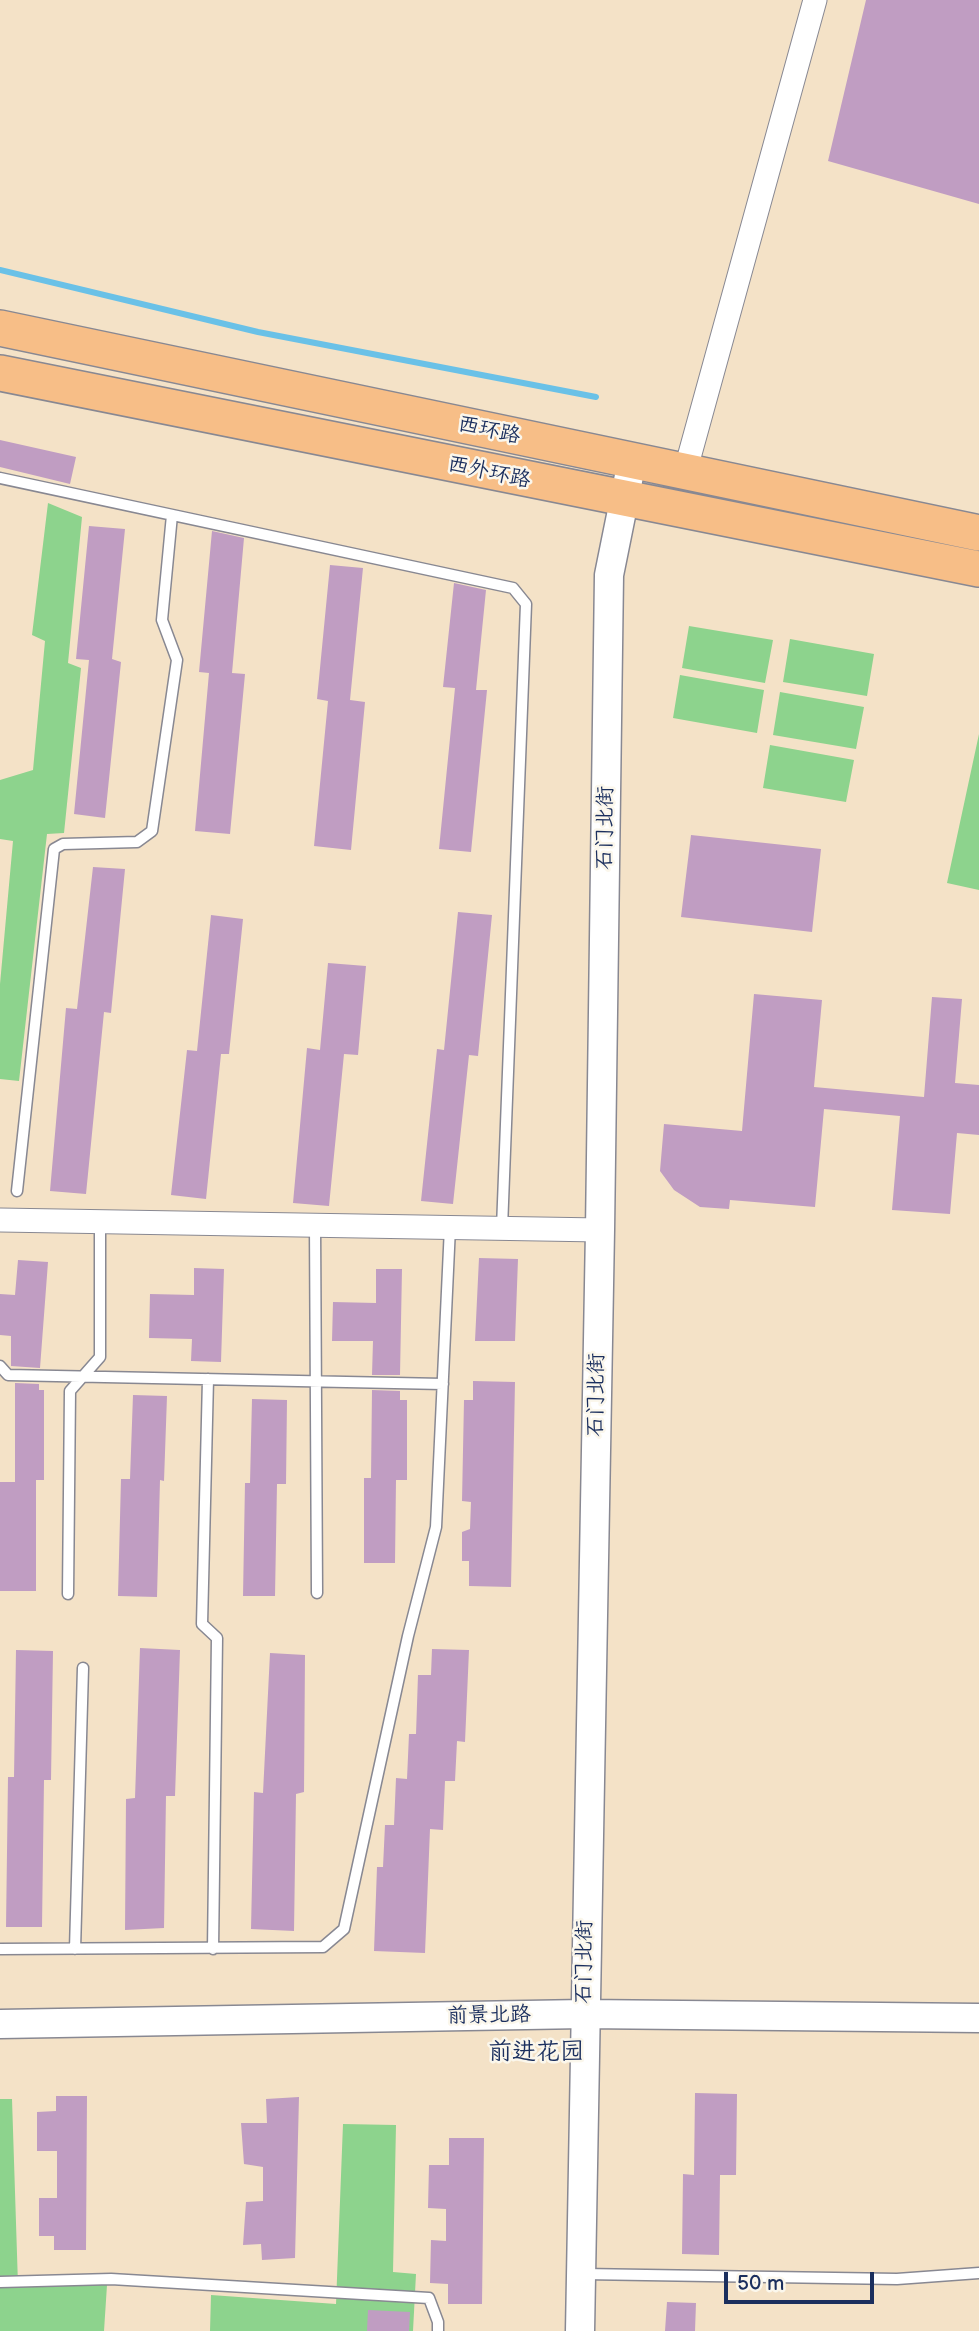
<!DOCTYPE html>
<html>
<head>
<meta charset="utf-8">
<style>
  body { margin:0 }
  #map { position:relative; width:979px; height:2331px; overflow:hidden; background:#f4e2c7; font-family:"Balsamiq Sans",sans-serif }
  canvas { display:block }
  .scale { position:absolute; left:724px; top:2272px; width:150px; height:32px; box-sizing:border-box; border:4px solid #1b2f5e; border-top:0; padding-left:9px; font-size:21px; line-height:24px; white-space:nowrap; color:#1b2f5e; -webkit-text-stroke:5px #fbf7ec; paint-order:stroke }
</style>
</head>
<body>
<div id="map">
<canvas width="979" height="2331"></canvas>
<div class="scale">50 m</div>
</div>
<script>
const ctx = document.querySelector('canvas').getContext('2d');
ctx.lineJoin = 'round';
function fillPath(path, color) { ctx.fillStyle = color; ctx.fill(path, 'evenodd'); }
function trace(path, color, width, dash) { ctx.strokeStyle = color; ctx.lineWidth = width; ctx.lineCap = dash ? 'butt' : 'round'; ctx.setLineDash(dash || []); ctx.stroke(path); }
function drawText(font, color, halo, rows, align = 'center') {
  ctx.font = font + ' "Balsamiq Sans","LXGW WenKai TC",sans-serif'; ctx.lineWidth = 5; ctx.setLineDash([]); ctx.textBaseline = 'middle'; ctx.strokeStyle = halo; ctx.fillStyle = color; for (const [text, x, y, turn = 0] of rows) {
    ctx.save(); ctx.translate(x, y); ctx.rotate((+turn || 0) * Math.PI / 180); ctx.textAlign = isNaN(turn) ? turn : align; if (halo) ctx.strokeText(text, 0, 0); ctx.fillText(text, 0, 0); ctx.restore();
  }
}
fillPath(new Path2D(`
  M48,503L82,517L68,663L81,668L64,833L47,834L19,1081L0,1079V984L13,841L0,839V780L33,770L45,641L32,635Z
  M689,626L773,640L765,683L682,668Z
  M790,639L874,654L867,696L783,682Z
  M680,675L764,690L757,733L673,718Z
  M780,692L864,707L856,749L773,735Z
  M979,734V890L947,883Z
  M770,745L854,760L846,802L763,788Z
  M0,2099H12L18,2285H107L104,2331H0Z
  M343,2124L396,2125L393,2272L416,2274L413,2331H210L211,2295L336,2304Z`), '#8dd38d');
trace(new Path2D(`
  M0,270L258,332L596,397`), '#6ac1e7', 6);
fillPath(new Path2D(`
  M866,0H979V204L828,161Z
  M0,440L76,457L70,484L0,467Z
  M89,526L125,529L112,659L121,662L105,818L74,814L89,660L76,659Z
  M212,531L244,538L232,673L245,674L230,834L195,831L209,673L199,672Z
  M330,565L363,568L350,700L365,702L351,850L314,846L328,701L317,699Z
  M454,583L486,590L476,690H487L471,852L439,849L455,688L443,687Z
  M691,835L821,849L812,932L681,917Z
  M93,867L125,869L111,1013L104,1012L86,1194L50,1191L66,1008L77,1009Z
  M458,912L492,915L478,1056L469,1055L453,1204L421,1201L437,1049L444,1050Z
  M211,915L243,919L229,1054H221L206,1199L171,1195L187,1050L197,1051Z
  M328,963L366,966L358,1055L344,1054L329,1206L293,1203L307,1048L320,1050Z
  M754,994L822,1000L814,1087L924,1097L932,997L962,999L955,1083L979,1085V1135L957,1133L950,1214L892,1210L900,1116L824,1109L815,1207L730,1200L729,1209L700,1207L674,1190L660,1171L664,1124L742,1131Z
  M479,1258L518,1259L515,1341H475Z
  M18,1260L48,1262L40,1368L11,1366V1336L0,1335V1294L15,1295Z
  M194,1268L224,1269L221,1362L191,1361L192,1339L149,1338L150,1294L194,1295Z
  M376,1269H402L400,1375H372L373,1341H332L333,1302L376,1303Z
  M473,1381L515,1382L511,1587L469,1586V1561H462V1532L470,1529L471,1502L462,1501L464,1400H473Z
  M15,1383L39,1384V1390H44V1480H36V1591H0V1482H15Z
  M372,1390L400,1391V1400H407V1480H396L395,1563H364V1478H371Z
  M133,1395L167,1396L164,1481L160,1480L157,1597L118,1596L121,1479H130Z
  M252,1399L287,1400L286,1484H277L275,1596H243L245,1483H250Z
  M140,1648L180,1650L175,1796H166L164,1928L125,1930L126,1799L135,1798Z
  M432,1649L469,1650L465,1742L457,1741L455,1781H445L443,1830L430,1829L425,1953L374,1951L377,1867H383L385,1825H394L396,1778L407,1779L409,1734H416L418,1675H431Z
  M16,1650L53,1651L51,1780H44L42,1927H6L8,1777H14Z
  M270,1653L305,1655L304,1792L296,1794L294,1931L251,1929L254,1792L263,1793Z
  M695,2093L737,2094L736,2175H720L719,2255L682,2254L683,2174L694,2175Z
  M56,2096H87L86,2250H54V2236H39V2198H57V2151H37V2112L56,2111Z
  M299,2097L295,2258L262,2260L261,2244L243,2245L246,2202L263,2201V2167L244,2164L241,2123H267L266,2099Z
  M449,2138H484L482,2304H448V2284L430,2283L431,2240L446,2241V2209L428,2208L429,2165H449Z
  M667,2302L696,2303L695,2331H665Z
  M368,2310L410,2312L409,2331H367Z`), '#c09dc2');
const service = new Path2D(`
  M0,478L513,588L526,604L502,1228
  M17,1191L54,849L63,844L137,842L152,831L177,660L162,620L172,515
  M315,1225L317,1593
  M0,1366L8,1375L443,1384
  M208,1379L202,1624L217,1638L213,1949
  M68,1594L70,1391L100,1357V1222
  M0,1949L323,1947L344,1929L408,1636L436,1527L450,1227
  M75,1949L83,1668
  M583,2274L897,2279L979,2273
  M0,2282L111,2279L429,2298L438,2322V2331`);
const minor = new Path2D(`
  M685,472L815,0
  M0,1220L600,1230`);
const tertiary = new Path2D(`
  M0,2024L584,2014L979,2018
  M580,2331L600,1230L609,575L632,461`);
const primary = new Path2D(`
  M0,328L979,533
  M0,373L979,569`);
trace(service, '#888892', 13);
trace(minor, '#888892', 25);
trace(tertiary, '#888892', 31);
trace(primary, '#888892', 38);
trace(service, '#fff', 10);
trace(minor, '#fff', 23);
trace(tertiary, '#fff', 28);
trace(primary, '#f7be87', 35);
drawText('21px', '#1b2f5e', '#fbf7ec', [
  ["西环路",489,431,12],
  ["西外环路",489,473,12],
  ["石门北街",606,828,-89],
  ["石门北街",597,1395,-89],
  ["石门北街",585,1962,-89],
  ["前景北路",489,2016,-1]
]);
drawText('24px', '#1b2f5e', '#fbf7ec', [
  ["前进花园",536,2053]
]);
</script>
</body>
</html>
